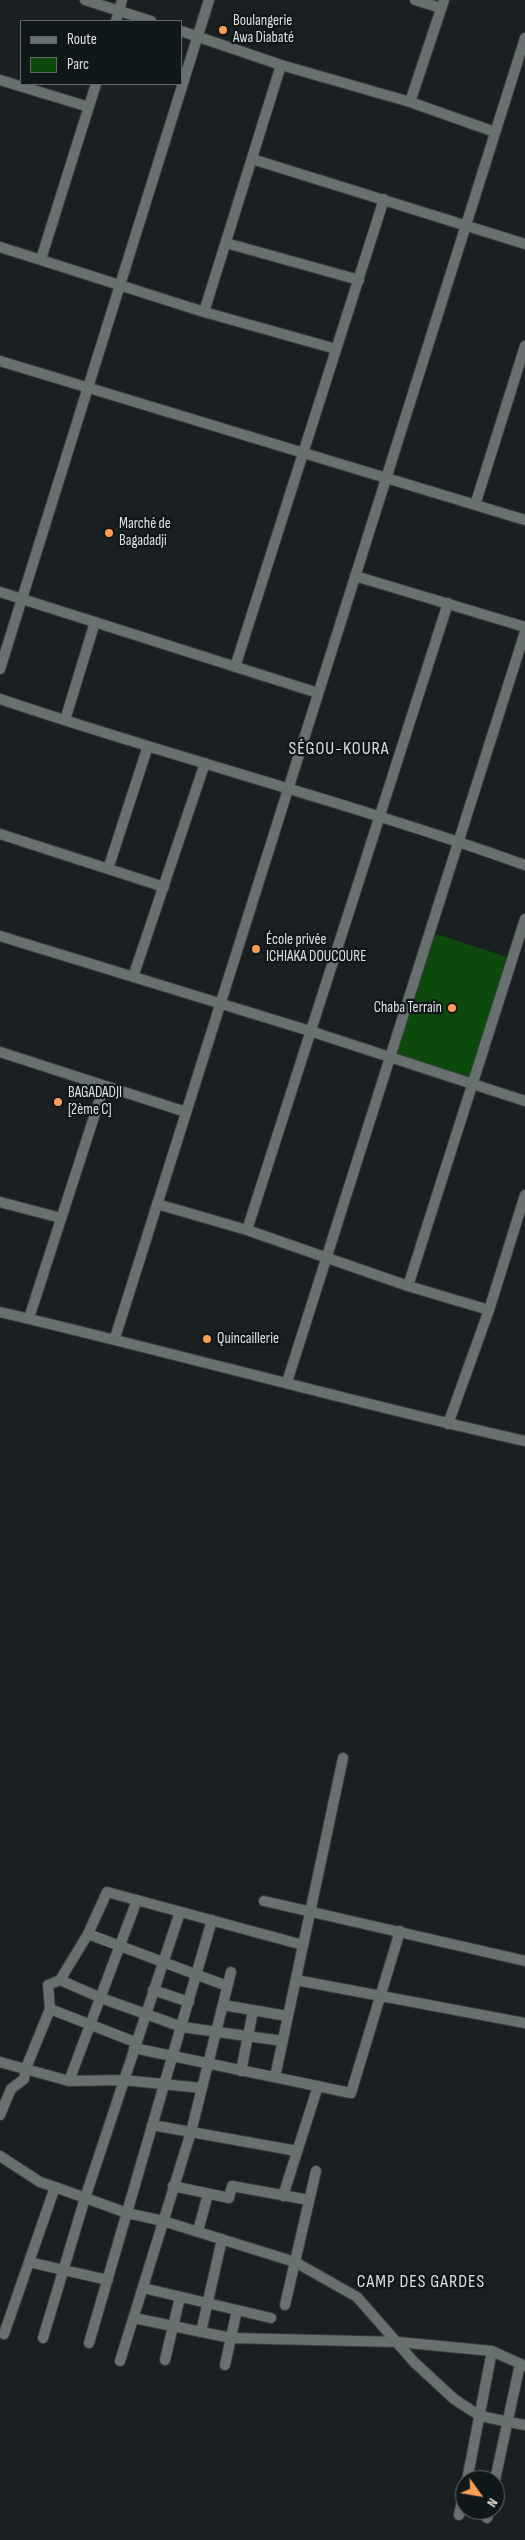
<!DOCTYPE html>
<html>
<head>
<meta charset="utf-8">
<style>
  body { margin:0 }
  #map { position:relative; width:525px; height:2540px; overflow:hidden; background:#1a2021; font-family:"Sofia Sans Condensed",sans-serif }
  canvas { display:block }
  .legend { position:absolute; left:20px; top:20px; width:162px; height:65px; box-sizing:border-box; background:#101718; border:1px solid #626768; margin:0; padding:6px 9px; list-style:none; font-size:15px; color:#dce0e1 }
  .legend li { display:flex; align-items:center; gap:10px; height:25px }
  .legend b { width:25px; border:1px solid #626768 }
  .north { position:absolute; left:455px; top:2470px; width:50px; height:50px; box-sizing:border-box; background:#101718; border:1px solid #626768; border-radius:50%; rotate:122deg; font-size:14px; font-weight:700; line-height:20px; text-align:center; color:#dce0e1 }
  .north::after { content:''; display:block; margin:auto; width:18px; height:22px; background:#fc9d53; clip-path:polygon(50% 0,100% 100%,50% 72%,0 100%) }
</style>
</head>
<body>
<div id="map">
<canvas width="525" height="2540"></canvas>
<ul class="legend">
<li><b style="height:6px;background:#687070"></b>Route</li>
<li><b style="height:14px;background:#0c4a0c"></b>Parc</li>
</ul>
<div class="north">N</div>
</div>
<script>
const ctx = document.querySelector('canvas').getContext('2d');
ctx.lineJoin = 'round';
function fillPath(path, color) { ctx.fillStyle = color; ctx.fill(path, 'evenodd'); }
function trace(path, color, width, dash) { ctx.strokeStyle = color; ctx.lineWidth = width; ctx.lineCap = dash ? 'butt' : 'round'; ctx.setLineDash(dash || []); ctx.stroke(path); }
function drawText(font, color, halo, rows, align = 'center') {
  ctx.font = font + ' "Sofia Sans Condensed",sans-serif'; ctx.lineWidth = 4.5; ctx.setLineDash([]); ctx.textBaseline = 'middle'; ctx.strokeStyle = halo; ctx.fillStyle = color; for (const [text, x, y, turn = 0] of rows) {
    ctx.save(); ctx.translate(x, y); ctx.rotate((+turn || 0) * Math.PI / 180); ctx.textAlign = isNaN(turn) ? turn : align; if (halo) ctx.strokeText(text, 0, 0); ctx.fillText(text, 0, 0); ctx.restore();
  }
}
fillPath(new Path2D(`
  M430,932L513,959L473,1083L391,1057Z`), '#0c4a0c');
const minor = new Path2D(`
  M85,0L151,21
  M415,0L441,8
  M116,21L122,0
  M181,31L281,65L410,102L495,132
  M0,80L89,107
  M410,102L444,0
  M252,159L525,244
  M226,243L359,280
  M0,247L204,312L336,349
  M41,259L96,84
  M204,312L281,65
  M0,361L525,520
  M475,505L525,346
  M355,576L525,627
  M0,592L318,693
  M235,667L384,199
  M0,669L209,0
  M0,699C174,758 352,803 525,865
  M65,720L95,622
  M0,834L164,887
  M108,869L148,746
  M0,936L310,1031L525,1101
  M133,977L205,763
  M0,1052L186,1112
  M0,1202L61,1218
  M157,1204L247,1230L408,1286L489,1310
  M247,1230L448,603
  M408,1286L525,919
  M0,1312C176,1353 349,1402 525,1441
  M29,1318L104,1086
  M115,1338L525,38
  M287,1382L525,632
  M448,1424L489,1310L525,1195
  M264,1901L525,1961
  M88,1934L227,1986
  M60,1980L101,1998L182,2027L283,2041
  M296,1980L525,2023
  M153,1990L189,2002
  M223,2005L287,2016
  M50,2009L135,2042
  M134,2048L351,2093L400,1931
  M0,2062L69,2081L123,2080L202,2088
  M241,2071L253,2011
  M275,2077L343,1758
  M69,2081L137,1900
  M0,2115L11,2089L24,2079L26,2068L50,2009L48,1985L60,1980L88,1934L107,1892L303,1945
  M152,2125L297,2151
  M0,2156L40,2182L55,2187L127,2213L163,2221L295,2262L357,2297L414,2362L454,2399L480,2416L525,2425
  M173,2186L229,2198L232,2186L309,2200
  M283,2196L318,2086
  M198,2231L208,2194
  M29,2262L108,2280
  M143,2288L271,2318
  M285,2305L316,2171
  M134,2318L231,2338L398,2342L492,2351
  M201,2332L222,2239
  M4,2334L55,2187
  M43,2338L85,2198L180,1912
  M89,2343L212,1920
  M165,2360L180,2297
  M120,2361L191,2132L231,1972
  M225,2365L237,2310
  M467,2480L492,2351L525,2366
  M495,2480L520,2364
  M459,2515L465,2488
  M487,2518L489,2510`);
trace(minor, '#393d3e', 12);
trace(minor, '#687070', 10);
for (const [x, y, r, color] of [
  [223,30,5,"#fc9d53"],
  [109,533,5,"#fc9d53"],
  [256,949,5,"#fc9d53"],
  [452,1008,5,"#fc9d53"],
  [58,1102,5,"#fc9d53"],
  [207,1339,5,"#fc9d53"]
]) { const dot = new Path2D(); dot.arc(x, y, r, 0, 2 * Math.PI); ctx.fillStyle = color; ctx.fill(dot); trace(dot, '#101718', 2); }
drawText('15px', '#dce0e1', '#101718', [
  ["Boulangerie",233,21],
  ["Awa Diabaté",233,38],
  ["Marché de",119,524],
  ["Bagadadji",119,541],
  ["École privée",266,940],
  ["ICHIAKA DOUCOURE",266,957],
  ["Chaba Terrain",442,1008,"right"],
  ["BAGADADJI",68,1093],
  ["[2ème C]",68,1110],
  ["Quincaillerie",217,1339]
], 'left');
ctx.letterSpacing = '1px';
drawText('18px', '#dce0e1', '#101718', [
  ["SÉGOU-KOURA",339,749],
  ["CAMP DES GARDES",421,2282]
]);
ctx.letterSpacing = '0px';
</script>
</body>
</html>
